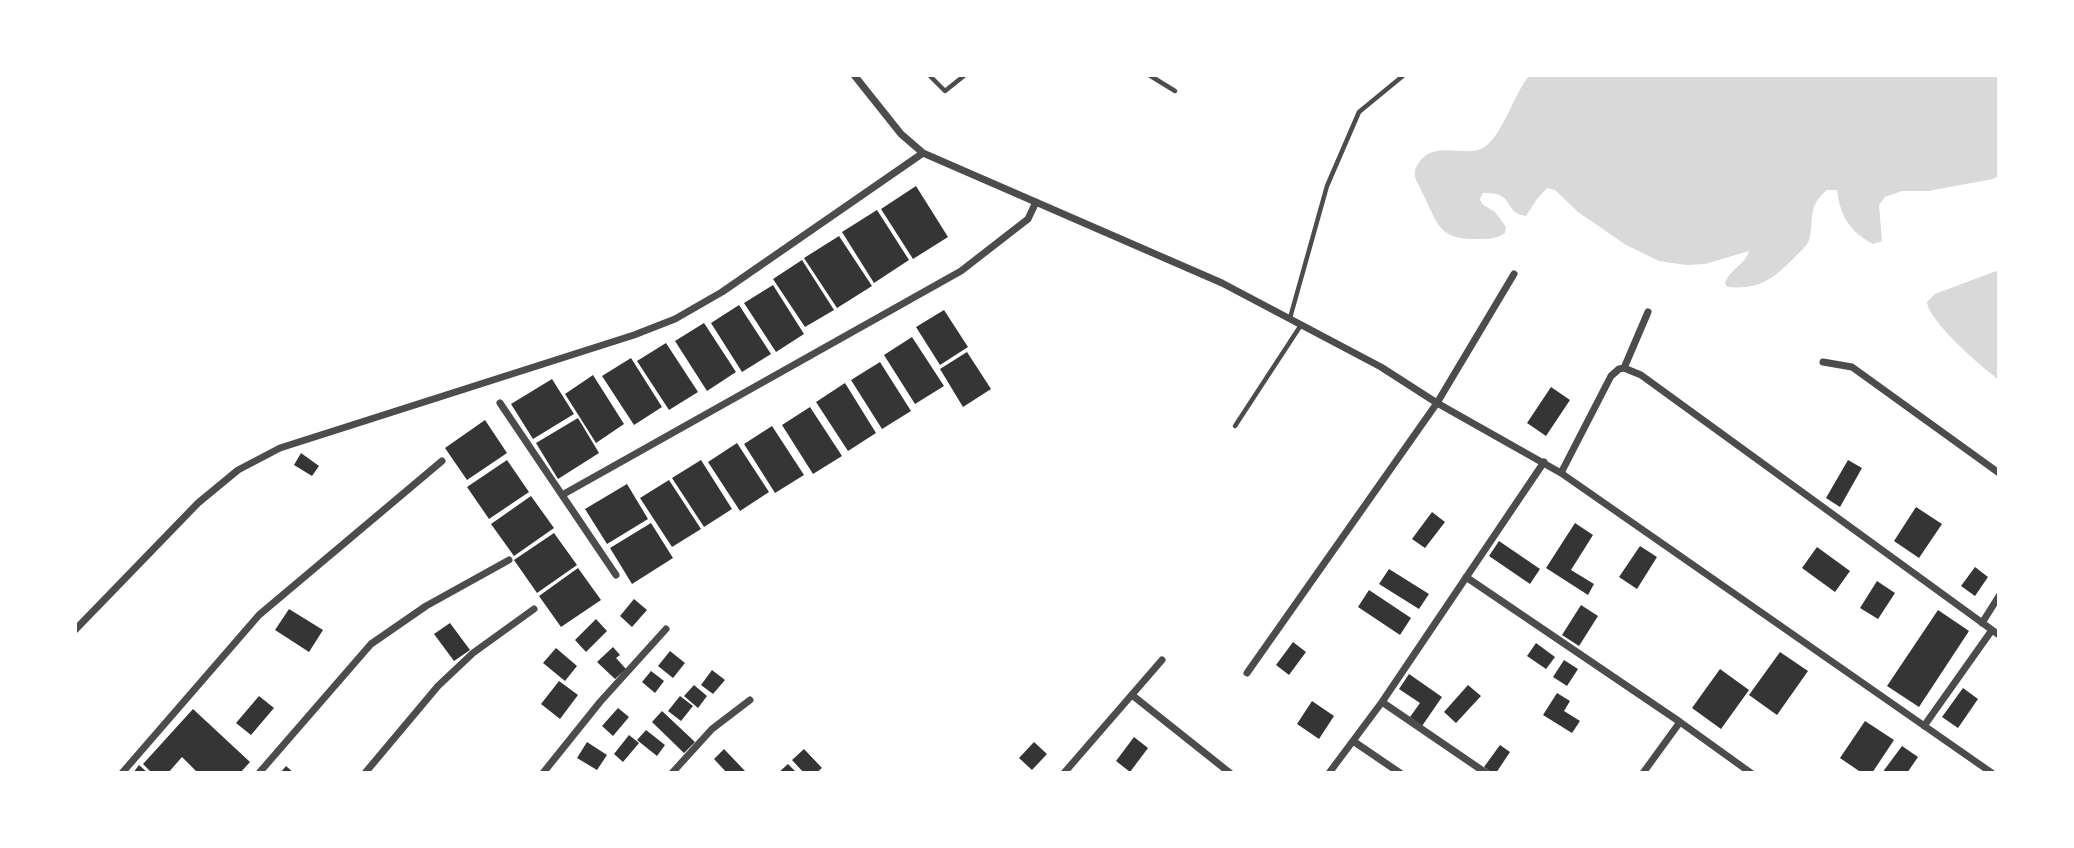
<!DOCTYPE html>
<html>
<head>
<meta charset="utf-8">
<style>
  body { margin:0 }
  #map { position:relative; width:2074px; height:848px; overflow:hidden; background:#fff; font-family:"Varela Round",sans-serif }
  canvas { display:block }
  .frame { position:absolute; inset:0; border:77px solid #fff; pointer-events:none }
</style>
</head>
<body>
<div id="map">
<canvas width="2074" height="848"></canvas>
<div class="frame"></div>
</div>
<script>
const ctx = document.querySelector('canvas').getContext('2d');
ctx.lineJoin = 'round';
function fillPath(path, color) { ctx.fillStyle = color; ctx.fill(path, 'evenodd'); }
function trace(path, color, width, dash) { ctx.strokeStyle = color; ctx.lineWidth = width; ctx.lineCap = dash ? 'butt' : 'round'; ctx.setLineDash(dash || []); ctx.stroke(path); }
fillPath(new Path2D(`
  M1530,75H1999V176L1993,179L1928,191H1902L1885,197L1879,205L1882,241L1873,244C1850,232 1840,216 1837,190H1827C1806,208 1815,219 1809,240C1806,248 1800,251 1795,257C1773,279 1760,290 1727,287L1725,283C1730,269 1746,264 1749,251L1705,264L1686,265L1659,261L1626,245L1578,212L1555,190L1547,188L1537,199L1526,216C1502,213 1517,192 1483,193L1480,199L1482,204L1495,212L1506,227L1505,233C1495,240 1487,239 1474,239C1438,239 1437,222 1423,194C1419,183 1410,176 1418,164C1433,139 1466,158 1483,148C1503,136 1513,94 1530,75Z
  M1999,270V380C1982,367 1929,322 1927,302L1935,294Z`), '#d9d9d9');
fillPath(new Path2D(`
  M916,186L948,237L913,259L881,209Z
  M877,210L909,260L874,283L842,232Z
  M839,236L872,286L837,308L804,258Z
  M802,260L834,310L805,327L773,279Z
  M773,285L804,334L776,352L744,303Z
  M739,305L771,354L742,372L711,323Z
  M944,310L968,347L940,365L916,327Z
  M704,323L736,372L707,391L675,341Z
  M912,337L944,386L915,404L884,355Z
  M666,343L698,392L669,410L637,361Z
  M967,352L991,389L963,407L940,369Z
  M631,358L662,407L634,425L602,376Z
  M880,362L911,411L882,429L851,380Z
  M593,375L624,424L596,443L565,394Z
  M552,379L574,414L533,439L511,404Z
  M845,383L876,433L848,451L816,402Z
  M1551,387L1570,400L1546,436L1527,423Z
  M810,407L842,456L813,474L782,425Z
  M578,418L599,453L558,479L536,443Z
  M485,420L507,453L467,480L445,448Z
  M772,426L804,475L775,493L744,444Z
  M737,443L769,492L740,511L708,462Z
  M301,453L319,466L312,476L294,465Z
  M507,460L529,492L489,519L467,487Z
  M701,460L732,509L704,527L672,478Z
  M1848,460L1862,468L1840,507L1826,498Z
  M669,480L701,529L672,547L640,498Z
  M627,484L648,519L607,544L585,509Z
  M531,496L554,528L514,556L491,524Z
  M1916,507L1942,524L1919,558L1894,541Z
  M1432,512L1445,522L1425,548L1412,539Z
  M651,523L673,558L632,584L610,548Z
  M1575,523L1593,535L1571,570L1594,584L1588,595L1546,568Z
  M554,533L577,565L537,593L514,560Z
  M1499,541L1540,569L1530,584L1489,556Z
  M1640,546L1657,557L1637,589L1619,577Z
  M1817,547L1850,571L1835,592L1802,568Z
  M1975,567L1988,577L1975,596L1961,586Z
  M578,568L601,600L561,627L539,596Z
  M1389,569L1429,594L1419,609L1379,584Z
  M1877,581L1895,593L1878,619L1860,608Z
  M1369,590L1411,618L1400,635L1358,607Z
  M634,599L647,610L632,627L620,616Z
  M1581,605L1598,616L1579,646L1562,635Z
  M289,609L323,630L309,652L275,630Z
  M1938,610L1969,631L1919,707L1887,686Z
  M596,619L607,631L586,652L575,640Z
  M450,623L470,650L454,661L434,634Z
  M1293,642L1306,652L1289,675L1276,665Z
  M1536,643L1555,657L1546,669L1527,656Z
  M613,647L620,655L616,658L626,669L615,679L597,662Z
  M556,648L577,666L565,681L543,663Z
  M670,651L685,663L673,678L658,666Z
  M1780,652L1808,671L1777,715L1749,695Z
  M1564,660L1578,669L1567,686L1553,677Z
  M1720,669L1749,690L1721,729L1692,708Z
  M712,670L725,680L713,694L701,685Z
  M651,671L664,681L655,693L642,682Z
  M1409,674L1442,697L1422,726L1410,717L1420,703L1399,689Z
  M559,681L578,695L560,719L541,704Z
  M694,685L707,696L698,708L684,696Z
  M1468,685L1481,696L1456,723L1444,712Z
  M1963,688L1978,699L1958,728L1942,717Z
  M1557,693L1570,701L1564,711L1580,721L1572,733L1543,715Z
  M259,696L274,708L251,735L236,723Z
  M680,696L693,706L681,721L668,711Z
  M1312,701L1334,716L1319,739L1297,724Z
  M618,708L629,717L613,736L602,726Z
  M193,709L250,762L240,773H198L182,757L168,773H152L143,764Z
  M662,711L695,742L684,753L652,722Z
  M1865,721L1894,740L1872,773H1862L1840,758Z
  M646,730L665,745L657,756L637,740Z
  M629,735L639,743L623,762L614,754Z
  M1134,737L1148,748L1130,772L1116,761Z
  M587,742L607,755L597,770L577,758Z
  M1034,742L1047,754L1032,770L1019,758Z
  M1500,745L1510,752L1496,773H1492L1484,767Z
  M1902,746L1918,757L1907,773H1882Z
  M724,749L745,771L744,773H727L714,759Z
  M804,749L822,768L816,773H804L792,760Z
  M788,764L797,773H778Z
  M139,765L148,773H133Z
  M286,766L294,773H280Z`), '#353535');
trace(new Path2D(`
  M929,75L945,91L965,75
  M1149,75L1175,91
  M1290,318L1327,186L1359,112L1404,75
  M1235,426L1301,325`), '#4c4c4c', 4.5);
trace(new Path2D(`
  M854,75L901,134L923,153
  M1823,362L1852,367L1999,473
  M1624,368L1641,375L1999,635
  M500,403L562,495L961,271L1028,219L1036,202
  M1561,473L1611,376L1619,369L1624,368L1648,312
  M562,495L616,575
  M1466,577L1680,722L1751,773
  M1982,623L1999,596
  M75,630L198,503L238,470L280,448L634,335L675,319L722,292L923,153L1222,283L1381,367L1437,403L1561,473L1992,773
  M1247,673L1437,403L1514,274
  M1132,695L1230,773
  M1382,702L1486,773
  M1924,726L1992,630
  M1353,741L1400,773
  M122,773L259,615L442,461
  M259,773L371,644L426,606L509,560
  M365,773L438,686L473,653L534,609
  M543,773L600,702L666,629
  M672,773L712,729L750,700
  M1064,773L1162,660
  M1329,773L1382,702L1544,462
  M1643,773L1680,722`), '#4c4c4c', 7);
</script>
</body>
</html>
